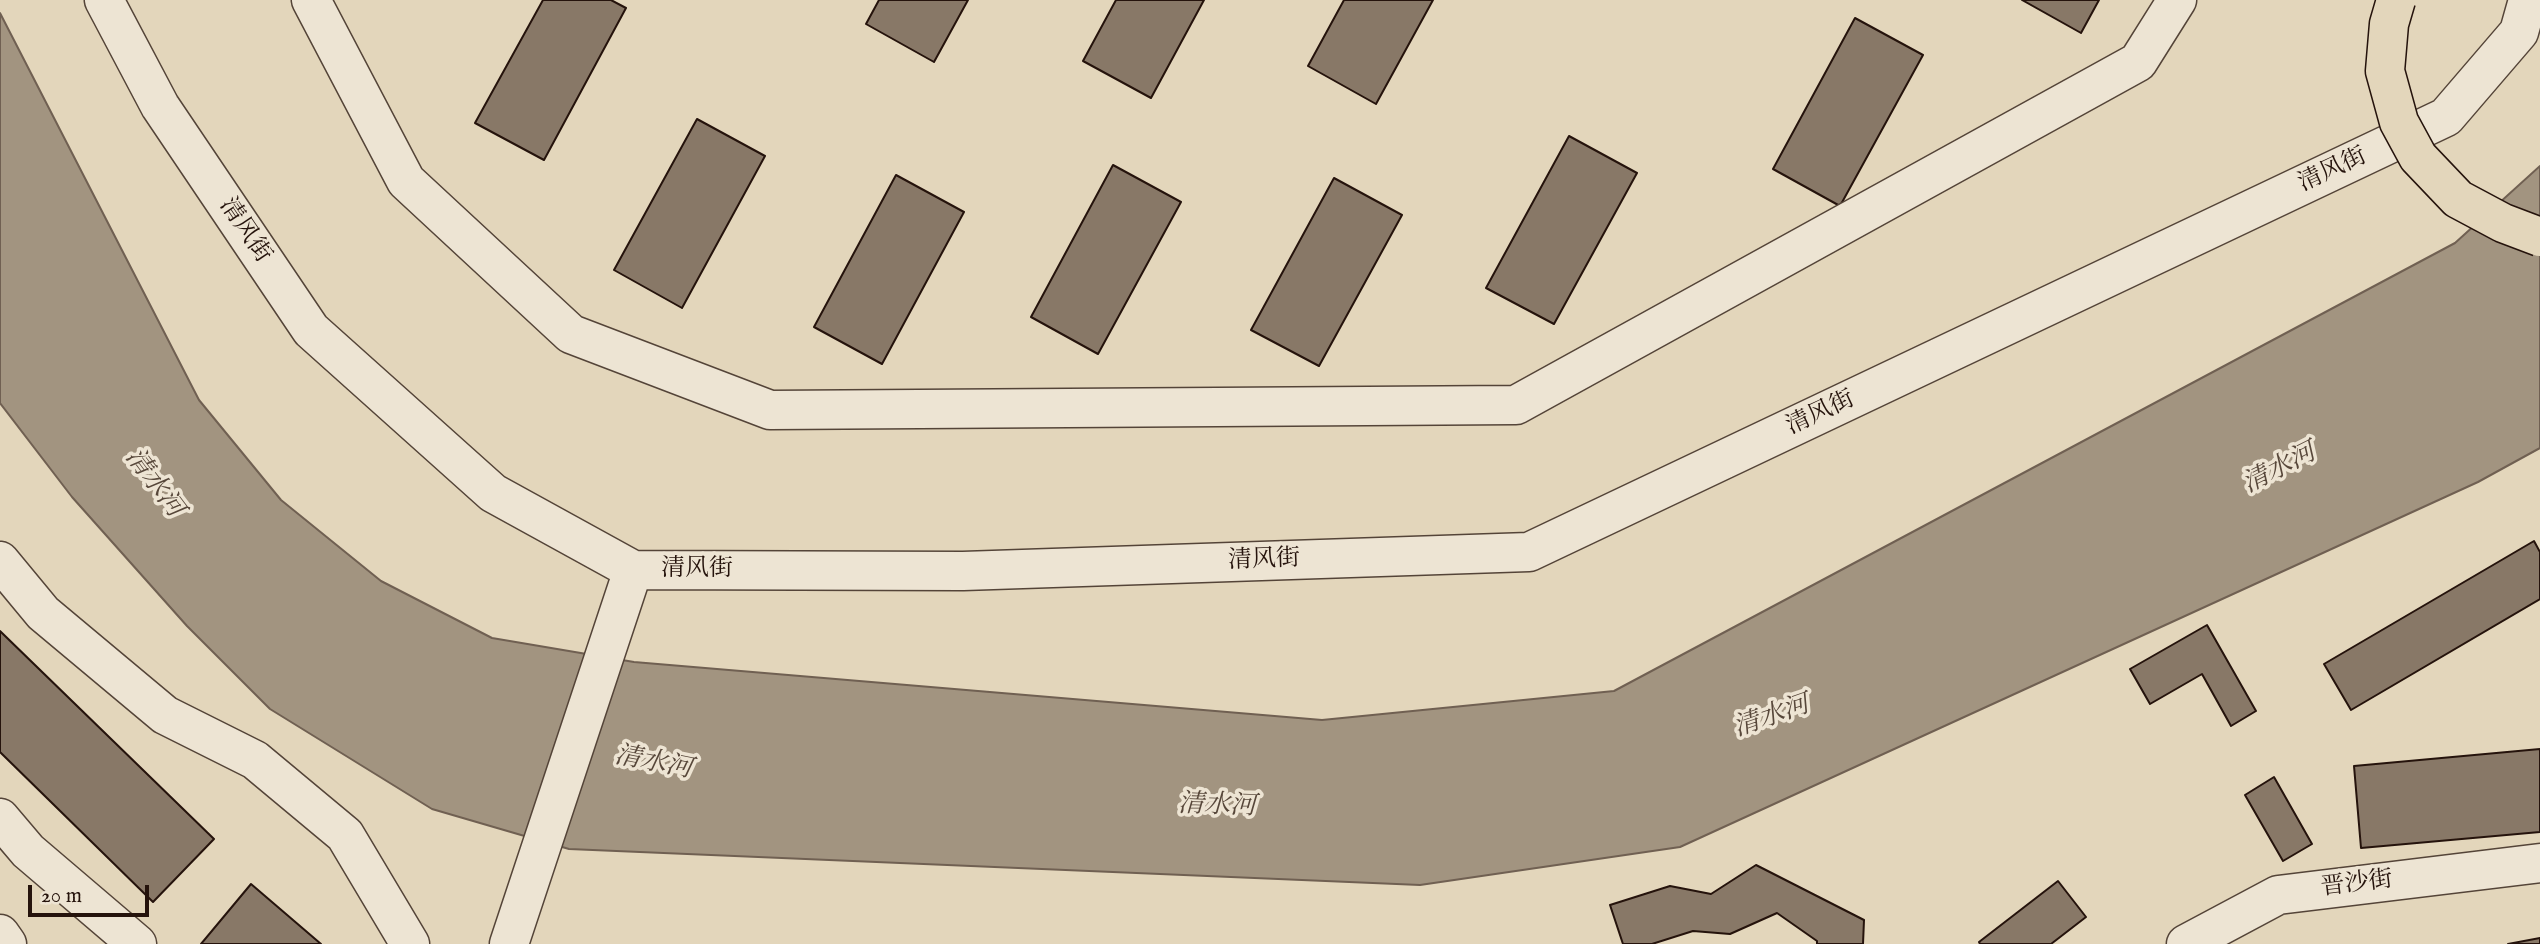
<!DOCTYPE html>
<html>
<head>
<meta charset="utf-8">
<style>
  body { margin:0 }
  #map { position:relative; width:2540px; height:944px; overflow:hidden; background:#e3d6bb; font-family:"IM FELL English",serif }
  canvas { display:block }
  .scale { position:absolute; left:28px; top:885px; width:121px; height:32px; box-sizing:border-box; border:4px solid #25130c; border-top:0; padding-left:9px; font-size:21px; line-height:24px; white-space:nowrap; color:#25130c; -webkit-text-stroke:5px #ede4d3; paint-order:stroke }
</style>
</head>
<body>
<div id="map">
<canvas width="2540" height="944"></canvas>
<div class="scale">20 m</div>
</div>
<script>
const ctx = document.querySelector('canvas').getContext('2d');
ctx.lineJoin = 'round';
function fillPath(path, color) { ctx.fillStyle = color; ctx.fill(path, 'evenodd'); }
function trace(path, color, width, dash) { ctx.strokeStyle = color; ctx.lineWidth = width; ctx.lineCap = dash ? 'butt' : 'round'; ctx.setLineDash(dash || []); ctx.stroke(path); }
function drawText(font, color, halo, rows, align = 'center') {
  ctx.font = font + ' "IM FELL English","Noto Serif SC",serif'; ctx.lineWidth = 7; ctx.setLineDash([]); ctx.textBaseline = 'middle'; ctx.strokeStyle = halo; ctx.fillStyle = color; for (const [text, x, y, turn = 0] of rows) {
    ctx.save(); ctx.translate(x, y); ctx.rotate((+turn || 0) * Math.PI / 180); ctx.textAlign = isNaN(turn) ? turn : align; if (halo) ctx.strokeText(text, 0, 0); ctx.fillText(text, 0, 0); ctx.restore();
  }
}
const water = new Path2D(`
  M0,13L199,400L281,500L381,581L492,638L634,662L1322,720L1614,691L2455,243L2540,166V448L2478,482L1680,847L1420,885L569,849L432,809L270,709L187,626L72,497L0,403Z`);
fillPath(water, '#a29480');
trace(water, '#706052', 2);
const building = new Path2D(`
  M543,0H611L626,8L544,160L475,123Z
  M879,0H968L934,62L866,24Z
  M1116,0H1204L1151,98L1083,61Z
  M1344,0H1433L1376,104L1308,66Z
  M2022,0H2099L2081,33Z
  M1855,18L1923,55L1840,206L1773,169Z
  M697,119L765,156L682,308L614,270Z
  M1569,136L1637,173L1554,324L1486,288Z
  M1113,165L1181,202L1098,354L1031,317Z
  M896,175L964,212L882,364L814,327Z
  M1334,178L1402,215L1319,366L1251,330Z
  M2534,541L2540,552V599L2351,710L2324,664Z
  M2207,625L2256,711L2231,726L2202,674L2150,704L2130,669Z
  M0,631L214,839L153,902L0,752Z
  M2540,749V832L2361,848L2354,766Z
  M2274,777L2312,844L2283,861L2245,795Z
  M1756,865L1864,920L1863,944H1817V941L1777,913L1730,934L1693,931L1652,944H1623L1610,905L1670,886L1711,894Z
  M2058,881L2086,917L2051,944H1980L1979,942Z
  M251,884L321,944H201Z
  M2540,938V944H2508Z`);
fillPath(building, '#887867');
trace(building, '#25130c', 2);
const minor = new Path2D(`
  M104,0L160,106L311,330L493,493L633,570L963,571L1529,552L2446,117L2519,32L2528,0
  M311,0L406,181L571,334L770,410L1516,405L2138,62L2177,0
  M0,561L43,613L165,715L255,760L345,835L410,944
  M0,818L28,851L137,944
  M0,934L7,944
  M509,944L633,570
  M2186,944L2278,895L2540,863`);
trace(minor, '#544438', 41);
trace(minor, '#ede4d3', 38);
const majorBridge = new Path2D(`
  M2396,0L2389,24L2385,71L2399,122L2418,157L2458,199L2503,223L2540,237`);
trace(majorBridge, '#25130c', 41, []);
trace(majorBridge, '#e3d6bb', 38);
drawText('24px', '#25130c', '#ede4d3', [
  ["清风街",2333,171,-25],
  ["清风街",244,231,56],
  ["清风街",1821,414,-25],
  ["清风街",1264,561,-2],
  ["清风街",697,570],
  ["晋沙街",2357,885,-7]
]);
drawText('italic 26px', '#57473a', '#ede4d3', [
  ["清水河",2280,470,-27],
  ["清水河",153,484,53],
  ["清水河",1772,718,-19],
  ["清水河",653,764,11],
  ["清水河",1217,807,2]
]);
</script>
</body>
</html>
